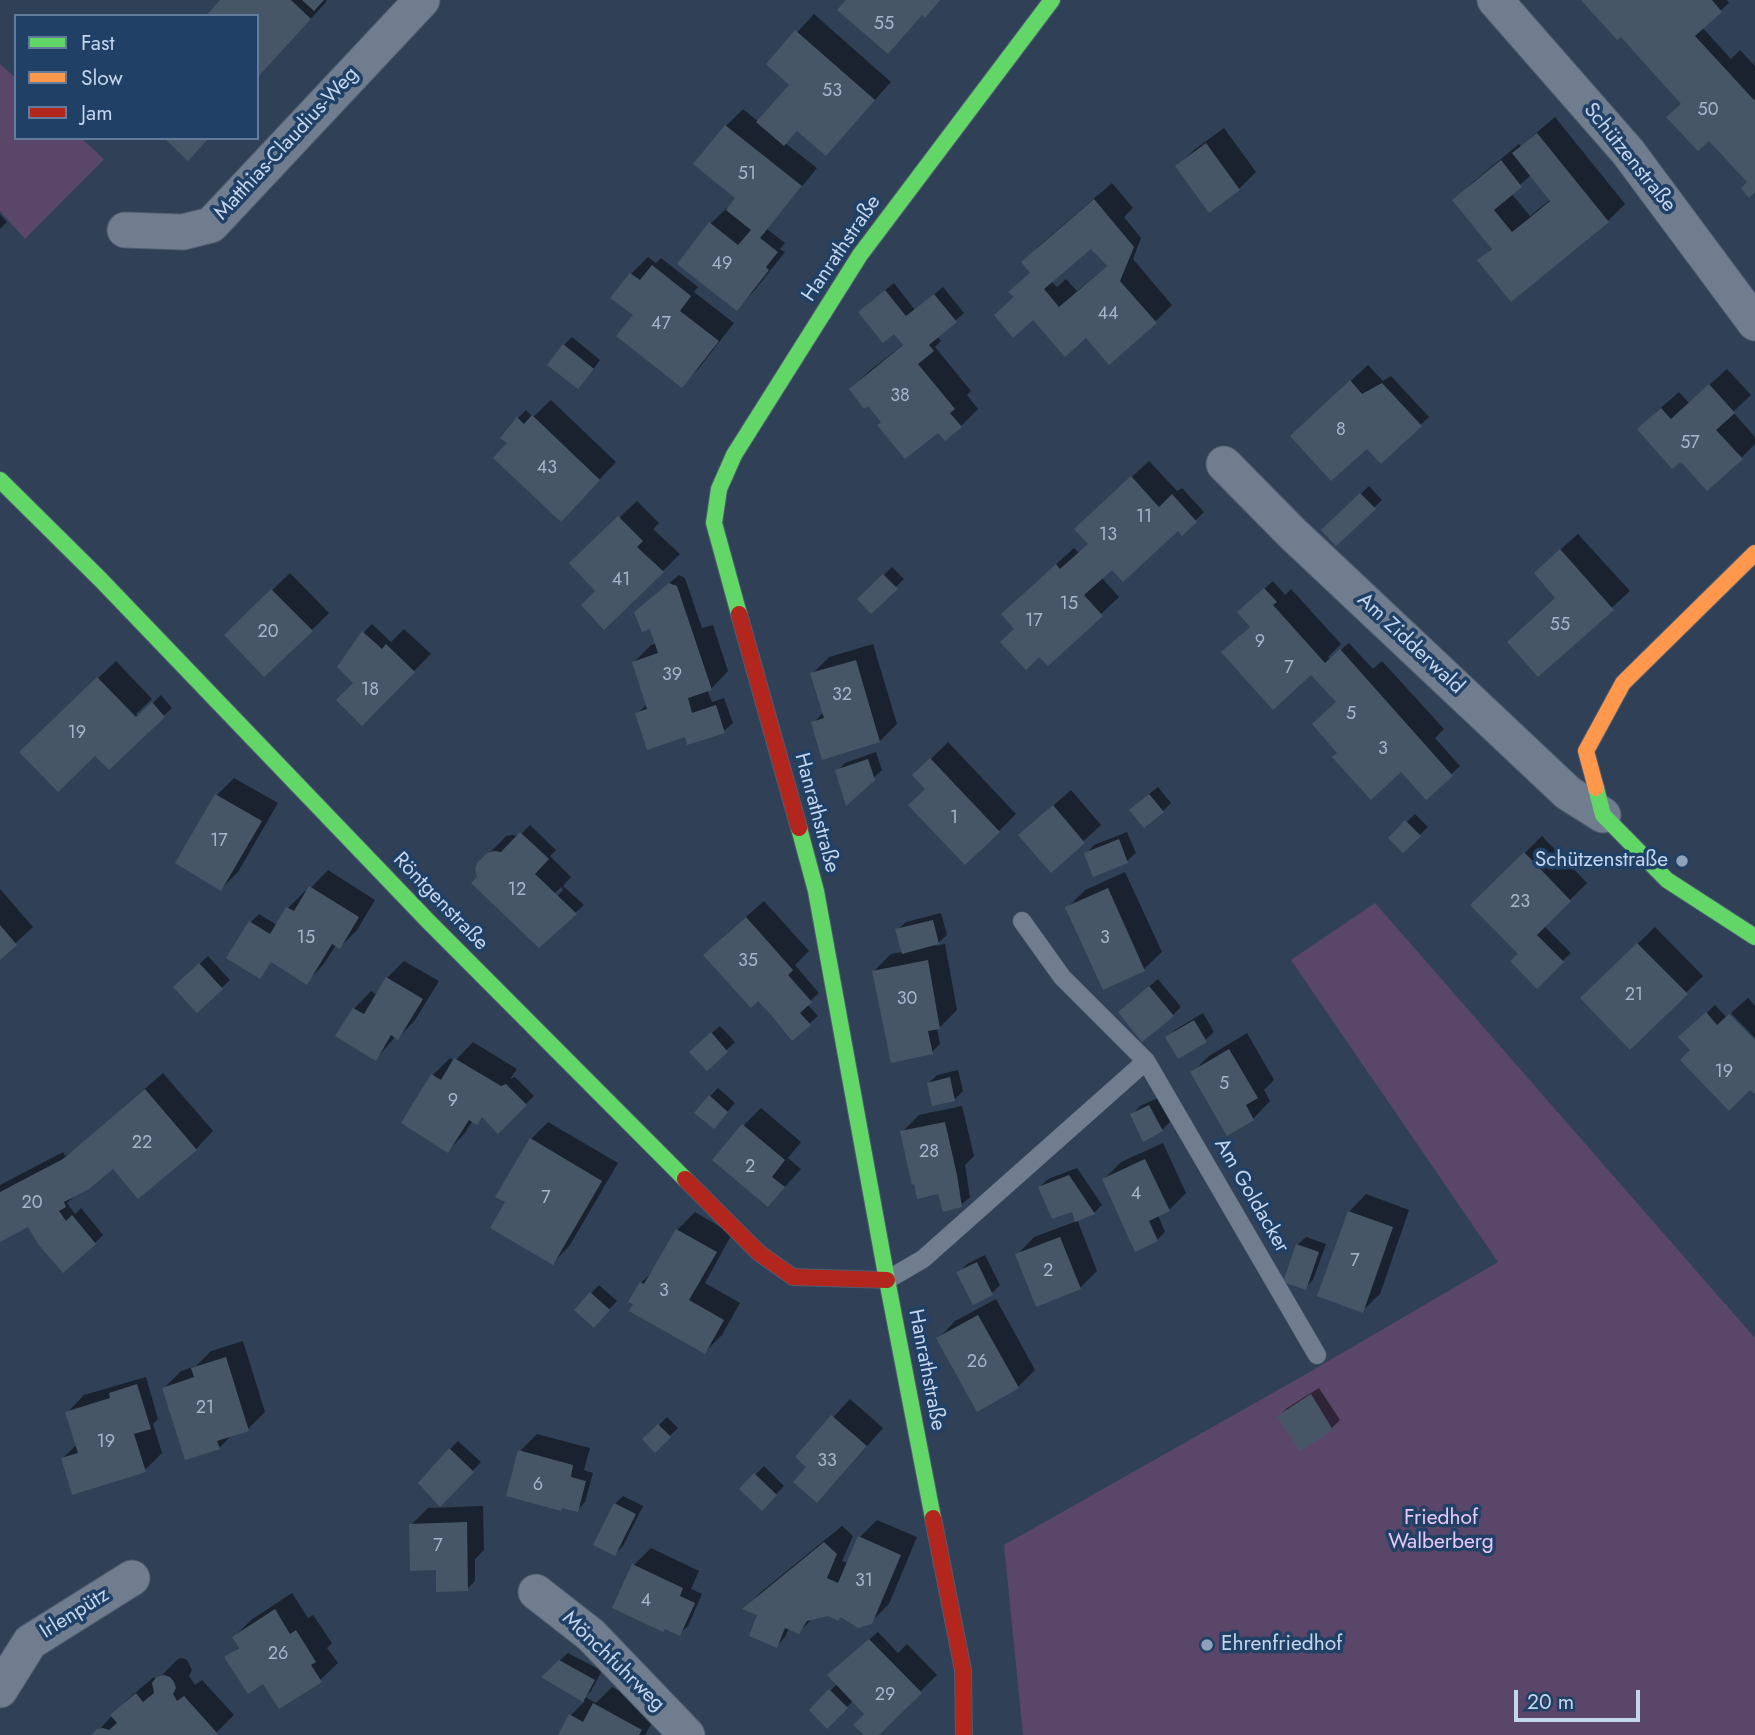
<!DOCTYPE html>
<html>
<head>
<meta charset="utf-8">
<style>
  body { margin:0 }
  #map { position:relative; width:1755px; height:1735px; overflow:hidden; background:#304157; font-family:Jost,sans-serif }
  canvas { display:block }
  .legend { position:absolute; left:14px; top:14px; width:245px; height:126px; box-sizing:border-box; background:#214066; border:2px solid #627c9c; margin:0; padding:9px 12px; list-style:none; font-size:21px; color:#c4d6ee }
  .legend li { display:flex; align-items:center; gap:14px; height:35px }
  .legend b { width:35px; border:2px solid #627c9c }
  .scale { position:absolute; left:1514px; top:1690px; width:126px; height:32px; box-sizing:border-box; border:4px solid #c4d6ee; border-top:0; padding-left:9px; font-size:21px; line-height:24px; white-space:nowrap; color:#c4d6ee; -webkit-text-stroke:5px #214066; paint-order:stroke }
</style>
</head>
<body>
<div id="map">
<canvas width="1755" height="1735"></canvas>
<ul class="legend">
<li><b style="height:9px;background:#63d668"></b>Fast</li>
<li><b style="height:9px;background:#ff974d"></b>Slow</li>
<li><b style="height:9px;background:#b3261e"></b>Jam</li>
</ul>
<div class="scale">20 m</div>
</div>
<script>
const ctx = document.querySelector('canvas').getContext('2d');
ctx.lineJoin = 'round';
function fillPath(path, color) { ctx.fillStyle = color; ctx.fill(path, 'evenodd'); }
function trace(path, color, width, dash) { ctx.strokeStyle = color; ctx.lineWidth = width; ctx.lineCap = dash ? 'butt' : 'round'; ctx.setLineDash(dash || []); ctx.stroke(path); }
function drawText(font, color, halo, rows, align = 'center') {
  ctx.font = font + ' Jost,sans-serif'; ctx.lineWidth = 7; ctx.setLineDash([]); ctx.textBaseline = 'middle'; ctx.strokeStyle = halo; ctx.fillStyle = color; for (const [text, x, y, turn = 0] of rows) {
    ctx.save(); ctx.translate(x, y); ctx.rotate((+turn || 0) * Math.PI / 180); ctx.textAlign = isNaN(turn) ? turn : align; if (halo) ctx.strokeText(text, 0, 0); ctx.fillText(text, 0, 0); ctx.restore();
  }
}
fillPath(new Path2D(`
  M0,64L16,78V138H81L104,159L25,239L0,211Z
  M1375,903L1755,1338V1735H1023L1004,1545L1308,1373L1498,1262L1291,960Z`), '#5a4669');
fillPath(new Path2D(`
  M223,0H326L327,1L274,59L257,16Z
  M1584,0H1727L1729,3L1702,27L1731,59L1740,50L1755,66V190L1683,104L1621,34Z
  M814,14L891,82L826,154L798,129L785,143L817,168L767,229L785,243L780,249L785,252L754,291L737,309L710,224L728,207L729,208L737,198L726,126L743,109L759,122L792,85L768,64Z
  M1555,117L1625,204L1608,221L1480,260L1493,247L1455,200L1472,183L1519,144L1521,146ZM1531,175L1551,199L1530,216L1511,193Z
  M1224,128L1256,172L1239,189L1177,167L1194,150Z
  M1112,183L1133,208L1124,217L1141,238L1133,259L1172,305L1155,322L1086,336L1016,297L1032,273L1023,262L1040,245ZM1099,240L1108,265L1077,291L1066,279L1057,287L1051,281Z
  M0,214L7,222L0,229Z
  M648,257L656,263L661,258L698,287L694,292L734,323L699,368L682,385L635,315L612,298L631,274Z
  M894,283L915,310L943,287L964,313L937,336L941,341L935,347L971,391L967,395L978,409L961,426L938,430L883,422L868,403L851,389L868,372L904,344L868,304Z
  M572,337L600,360L586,379L564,345Z
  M1368,365L1383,381L1391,376L1429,417L1381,462L1367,446L1309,419Z
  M1727,369L1751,395L1733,412L1755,437V444L1741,458L1656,412L1679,392L1689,403Z
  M551,400L616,462L578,502L515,437L518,418L526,410L533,417Z
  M1149,461L1177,491L1182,488L1204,512L1182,534L1187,524L1112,567L1101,577L1119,597L1048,664L1016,629L1020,597L1074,548L1079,553L1090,543L1094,512Z
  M1369,486L1382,500L1336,544L1323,530Z
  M637,501L659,523L653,529L680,554L663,571L597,590L589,546Z
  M1578,534L1630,591L1538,675L1557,597L1553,556Z
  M892,567L904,579L871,611L859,599Z
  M290,573L329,613L312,630L243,618Z
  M679,575L685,578L702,628L713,625L728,671L711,689L707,690L712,702L724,698L733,723L724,731L689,742L687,738L637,714L647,704L634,662L651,645L657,643L645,604Z
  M1273,581L1285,595L1291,589L1341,644L1328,657L1330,659L1349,643L1373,669L1382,661L1444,729L1435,738L1460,766L1426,798L1401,770L1339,752L1337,702L1312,673L1241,635L1251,626L1247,604Z
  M372,624L391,642L404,629L431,654L362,723L355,683L339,667L364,632Z
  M873,644L897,724L880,741L813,723L824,712L812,674L829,657Z
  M116,661L152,699L136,714L139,717L161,695L172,708L109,768L95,753L39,735Z
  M948,742L1016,814L999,831L927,788L915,775Z
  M876,752L882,770L847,803L837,771L845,763Z
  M234,778L278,803L238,872L221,889L177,863L217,795Z
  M1158,787L1171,803L1163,811L1139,802Z
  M1071,790L1101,825L1051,871L1038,819Z
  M1415,814L1428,827L1403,851L1390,838Z
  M530,825L556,850L550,856L571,877L563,886L584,905L539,945L474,883L479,877L477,870L479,864L506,836L512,835L519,836ZM561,887L563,890L539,914L537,912Z
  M1127,832L1136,853L1127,861L1094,874L1086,854L1094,845Z
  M1542,836L1587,883L1544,926L1571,953L1537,986L1526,948L1472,905Z
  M328,870L375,900L357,930L340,947L336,945L323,965L306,983L272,961L259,977L251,922L259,914L277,925L288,908L305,891L307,892Z
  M1125,872L1162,952L1144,969L1104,988L1068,907L1085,890Z
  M0,889L33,927L0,957Z
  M764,901L809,951L795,965L819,993L807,1004L818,1016L792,1039L722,938Z
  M941,913L947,935L935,946L945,944L957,1010L940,1027L937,1028L940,1044L932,1052L874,971L891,954L903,952L897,930L906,922Z
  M1655,927L1703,976L1630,1048L1582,998Z
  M208,956L230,980L197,1011L176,987Z
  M404,961L439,981L415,1020L398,1038L396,1036L376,1059L338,1035L354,1009L371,991L377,995L387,978Z
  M1158,979L1181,1007L1173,1015L1128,1004Z
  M1748,998L1755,1006V1038L1731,1013Z
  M1715,1005L1727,1018L1755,1043V1092L1693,1050L1681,1037Z
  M1203,1013L1214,1032L1205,1040L1167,1038L1175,1030Z
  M720,1026L735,1042L707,1069L699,1044Z
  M1247,1033L1274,1080L1264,1090L1270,1101L1253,1119L1227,1134L1192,1073L1209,1056Z
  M473,1042L517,1069L510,1079L515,1077L534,1096L498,1131L483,1116L473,1120L465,1133L448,1151L403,1123L433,1075L450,1058L455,1061Z
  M958,1070L963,1091L954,1100L929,1083L937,1075Z
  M163,1073L213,1131L196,1149L113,1166L78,1193L67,1203L75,1214L81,1208L103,1235L95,1243L35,1222L0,1240V1185L63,1152L65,1156L74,1151Z
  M718,1088L735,1103L722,1118L710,1096Z
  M1158,1098L1170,1122L1162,1130L1132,1115L1140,1106Z
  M962,1106L974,1156L965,1165L970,1197L961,1205L902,1132L919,1115Z
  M761,1108L801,1142L788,1158L801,1169L768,1205L714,1160L744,1125Z
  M548,1122L618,1163L570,1245L553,1263L507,1202L531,1139Z
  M1163,1143L1186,1193L1169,1210L1158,1215L1165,1232L1157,1240L1104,1179L1121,1162Z
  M1077,1168L1102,1205L1094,1213L1077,1219L1097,1271L1080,1288L1017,1255L1034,1237L1077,1221L1073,1210L1040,1187L1048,1179Z
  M1366,1194L1409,1210L1380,1294L1362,1311L1349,1212Z
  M695,1212L732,1234L705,1283L740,1303L722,1335L705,1352L641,1283L654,1270L677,1230Z
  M1306,1237L1326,1244L1313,1280L1305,1288L1297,1245Z
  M985,1255L1000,1285L992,1293L974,1302L959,1272L967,1264Z
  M599,1285L617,1301L602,1317L591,1293Z
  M996,1299L1035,1370L1018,1387L938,1339L955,1321Z
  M243,1341L265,1412L248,1429L233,1434L219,1448L164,1388L181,1371L196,1366L211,1351Z
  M146,1377L158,1419L153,1424L162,1453L145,1470L63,1458L77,1444L67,1413L84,1395Z
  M1319,1388L1340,1420L1332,1428L1300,1449L1279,1416L1287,1408Z
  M850,1399L883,1428L834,1484L817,1501L808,1467L797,1457Z
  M667,1417L678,1428L655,1450L645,1439Z
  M537,1434L590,1448L584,1470L593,1473L585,1502L577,1510L520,1451Z
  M458,1441L481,1462L440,1504L450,1449Z
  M764,1466L784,1486L762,1509L741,1489Z
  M623,1496L643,1506L623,1546L615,1554V1504Z
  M483,1506L484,1550L475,1559V1581L467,1589L440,1568L411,1525L428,1508Z
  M877,1520L917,1537L889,1604L871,1622L842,1615L828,1614L813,1618L799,1632L789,1628L785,1637L777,1646L760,1615L745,1608L761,1592L842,1526L853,1536L842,1561L849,1563L860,1537Z
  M651,1548L699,1571L691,1589L702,1594L688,1626L679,1634L634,1565Z
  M292,1593L308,1618L313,1615L332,1643L327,1648L338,1663L320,1680L263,1682L226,1658L240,1646L234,1637L251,1620Z
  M878,1632L898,1653L907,1644L937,1675L876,1735H866V1714L853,1701L827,1726L811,1710L837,1684V1667Z
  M568,1653L602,1671L591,1691L585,1697L596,1703L612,1687L658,1712L645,1735H560L570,1716L585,1701L543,1676Z
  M182,1658L187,1660L192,1670L189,1676L195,1685L202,1680L234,1715L214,1735H94L129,1698L154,1677L156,1681L178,1659Z`), '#0007');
fillPath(new Path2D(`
  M220,0H291L311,19L257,78V16H206Z
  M302,0H324L314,11Z
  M846,0H940L925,18L922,15L888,54L837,10Z
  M1581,0H1712L1722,12L1695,36L1754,100L1755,99V192L1749,198L1741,188L1747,182L1709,141L1698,151L1666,117L1681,104L1621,37L1617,40Z
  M795,30L875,100L826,156L797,131L784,146L756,122L789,85L766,64Z
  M725,125L802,186L760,238L778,252L766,267L769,270L737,311L677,264L709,222L738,245L751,230L726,210L735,198L693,164Z
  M1537,133L1609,222L1511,302L1477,260L1492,249L1452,200L1501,160L1522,187L1494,210L1512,232L1527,220L1550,201L1512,153Z
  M164,138H209L188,161Z
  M1206,143L1240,190L1209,213L1175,166Z
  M1094,199L1134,247L1120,281L1157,323L1109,365L1086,338L1065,357L1033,320L1013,338L994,315L1014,297L1008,292L1030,273L1021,262ZM1091,249L1107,266L1059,307L1044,289Z
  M652,265L691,296L680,311L719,341L682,388L616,336L633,315L610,298L630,273L640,280Z
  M885,290L906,316L934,294L957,322L929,345L934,351L918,364L955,409L950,413L962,427L945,441L938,433L905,459L877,425L881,422L868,406L864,409L849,389L903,345L894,334L883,343L858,312Z
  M563,344L594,369L578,389L547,365Z
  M1350,380L1362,394L1382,383L1422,426L1381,464L1367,449L1331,481L1290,436Z
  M1709,384L1735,413L1716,430L1743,459L1707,491L1681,462L1672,469L1637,429L1661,408L1671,419Z
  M532,415L600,480L561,522L493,458L507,443L500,438L517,417L524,424Z
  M1131,476L1159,507L1172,494L1197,522L1182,536L1178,531L1123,582L1112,570L1084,595L1103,616L1048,666L1039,657L1026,670L1000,642L1014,629L1001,614L1056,564L1060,569L1088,544L1074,529Z
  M1360,493L1376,509L1336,546L1321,530Z
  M618,516L643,541L637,547L664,572L604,630L581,605L595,591L569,563Z
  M1560,549L1614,610L1538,677L1507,642L1555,598L1534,573Z
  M883,574L898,589L871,614L857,599Z
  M669,583L677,586L712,690L688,698L692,713L716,705L725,733L687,745L685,737L647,750L635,713L647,709L632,662L658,653L650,629L642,632L634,612Z
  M1264,588L1277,602L1273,605L1325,663L1340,649L1453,776L1426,800L1401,772L1371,800L1332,757L1337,753L1312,724L1336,702L1311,675L1273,710L1221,652L1250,627L1237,612Z
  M271,589L313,631L264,677L224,635Z
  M362,631L382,649L386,644L415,672L362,726L336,700L353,683L337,667Z
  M856,660L880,742L822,760L811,722L824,718L810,673Z
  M97,677L136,717L152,702L165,717L109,770L95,756L58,792L19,752Z
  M930,758L1000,832L965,865L908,805L925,789L912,775Z
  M868,759L875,780L846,806L835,770Z
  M215,794L262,821L221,891L175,863Z
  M1149,794L1164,812L1144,828L1129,810Z
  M1053,805L1085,843L1051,873L1018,835Z
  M1405,820L1421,836L1403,853L1388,838Z
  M520,832L549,859L535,874L577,914L539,948L471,883L477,877L475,870L477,863L487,853L494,851L501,852Z
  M1119,839L1128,863L1093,877L1084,853Z
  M1524,852L1571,901L1537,935L1564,962L1537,989L1510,961L1518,954L1470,905Z
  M309,886L359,917L340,949L332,944L307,985L271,962L260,979L226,958L249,921L270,934L286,907L294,911Z
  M1108,888L1145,971L1103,990L1065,907Z
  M746,917L793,970L788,975L812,1002L800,1013L811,1025L792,1041L772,1016L758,1001L751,1008L703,955Z
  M933,920L939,944L902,954L895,929Z
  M0,925L17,945L0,960Z
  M1637,943L1688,994L1630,1050L1580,998Z
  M928,960L940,1029L928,1031L933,1054L891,1063L872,971Z
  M199,963L223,989L197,1013L173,987Z
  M386,977L423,999L398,1040L391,1035L376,1061L335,1036L353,1008L364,1014Z
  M1149,986L1174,1016L1142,1042L1118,1012Z
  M1706,1012L1717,1025L1729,1014L1755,1040V1094L1750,1090L1729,1111L1680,1060L1690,1050L1678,1037Z
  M1194,1020L1207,1042L1178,1059L1165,1037Z
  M711,1032L728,1052L707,1071L689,1052Z
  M1229,1049L1258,1098L1246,1105L1254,1120L1227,1136L1190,1072Z
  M454,1058L501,1086L506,1084L527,1105L498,1134L482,1117L477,1125L469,1120L448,1153L401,1123L431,1074L441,1080Z
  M950,1077L955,1101L932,1106L927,1083Z
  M145,1089L197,1150L138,1199L113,1169L89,1189L64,1202L66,1207L59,1211L66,1221L72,1215L96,1244L63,1273L38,1244L28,1227L0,1242V1192L63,1159Z
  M709,1095L728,1112L714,1129L694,1113Z
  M1149,1105L1163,1131L1143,1142L1130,1114Z
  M945,1122L957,1175L962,1207L943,1212L938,1194L917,1199L914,1184L912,1185L900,1131Z
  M742,1124L785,1160L772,1177L785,1187L768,1207L712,1160Z
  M530,1138L602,1181L553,1265L490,1228L505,1202L495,1197Z
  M1145,1159L1170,1211L1149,1221L1158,1241L1135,1252L1102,1179Z
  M1069,1175L1095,1214L1075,1222L1072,1212L1052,1219L1038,1187Z
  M1348,1211L1393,1227L1363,1313L1317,1296Z
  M676,1229L717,1252L689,1300L724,1320L705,1354L629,1311L633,1304L628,1302L640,1282L644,1284Z
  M1060,1237L1081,1289L1036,1307L1015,1254Z
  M1296,1244L1319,1252L1306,1290L1283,1282Z
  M977,1262L993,1295L973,1305L956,1272Z
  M590,1292L610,1310L594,1328L574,1310Z
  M978,1315L1019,1388L977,1412L936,1338Z
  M226,1357L249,1431L217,1441L220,1449L185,1460L162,1388L194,1377L191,1368Z
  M137,1384L151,1429L134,1434L146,1472L72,1495L61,1458L78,1453L65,1412L110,1398L109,1393Z
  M1311,1394L1333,1430L1300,1451L1277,1416Z
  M831,1415L867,1446L817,1503L793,1482L806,1467L795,1457Z
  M658,1424L671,1437L655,1453L642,1439Z
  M449,1448L474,1472L440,1507L418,1483Z
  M518,1450L573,1465L571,1477L586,1481L578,1512L562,1508L561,1511L506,1496Z
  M754,1473L777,1495L762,1511L739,1489Z
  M614,1503L636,1514L615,1556L593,1545Z
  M467,1522L468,1591L436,1592V1570L410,1571L409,1524Z
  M858,1536L901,1555L872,1624L858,1628L841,1617L838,1621L828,1616L807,1621L799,1634L785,1628L777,1648L749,1636L757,1615L742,1609L824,1542L837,1554L827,1578L838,1583Z
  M632,1564L683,1588L680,1596L695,1603L680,1636L665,1629L663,1632L612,1608Z
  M275,1609L290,1634L296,1630L316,1662L311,1665L322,1682L279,1709L263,1684L248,1694L224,1657L239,1648L232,1637Z
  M869,1639L922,1693L879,1735H864L853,1725L864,1714L827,1675Z
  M559,1660L595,1680L583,1702L541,1677Z
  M164,1675L170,1677L174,1682L176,1688L173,1694L177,1701L184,1696L218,1734L216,1735H91L97,1729L103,1728L109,1730L117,1723L110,1715L136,1693L143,1702L154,1693L152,1683L155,1679L159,1676Z
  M829,1689L848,1708L827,1729L809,1710Z
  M593,1703L642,1730L639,1735H558L569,1714L583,1722Z`), '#475667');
const lane = new Path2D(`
  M1022,921L1062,977L1146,1061L1317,1355
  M887,1280L923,1259L1146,1061`);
const street = new Path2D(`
  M1495,0L1628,152L1755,323
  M125,230L183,232L211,225L422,0
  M1224,464L1292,533L1568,793L1603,815
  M536,1592L591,1635L687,1735
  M0,1690L30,1642L132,1578`);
const fast = new Path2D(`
  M0,480L101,580L428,921L685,1179
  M739,614L714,523L719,489L734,455L860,255L1052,0
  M1596,788L1603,815L1667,880L1755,937
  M799,828L816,891L887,1280L933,1518`);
const slow = new Path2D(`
  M1596,788L1586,751L1623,683L1755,553`);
const jam = new Path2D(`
  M739,614L799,828
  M685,1179L759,1253L793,1277L887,1280
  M933,1518L963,1670L964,1735`);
trace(lane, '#4e5d70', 19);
trace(street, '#4e5d70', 37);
trace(fast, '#4e5d70', 18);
trace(slow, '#4e5d70', 18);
trace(jam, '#4e5d70', 18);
trace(lane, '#707d8e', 18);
trace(street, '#707d8e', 35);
trace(fast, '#63d668', 16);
trace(slow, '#ff974d', 16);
trace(jam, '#b3261e', 16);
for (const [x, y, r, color] of [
  [1682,861,7,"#90a2b9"],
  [1207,1645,7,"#90a2b9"]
]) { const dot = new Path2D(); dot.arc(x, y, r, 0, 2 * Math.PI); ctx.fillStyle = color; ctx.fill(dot); trace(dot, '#214066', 2.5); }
drawText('18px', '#a5b6cc', null, [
  ["55",884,25],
  ["53",832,92],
  ["50",1708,111],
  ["51",747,175],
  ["49",722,265],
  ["44",1108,315],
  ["47",661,325],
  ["38",900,397],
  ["8",1341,431],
  ["57",1690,444],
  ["43",547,469],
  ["11",1144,518],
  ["13",1108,536],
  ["41",621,581],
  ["15",1069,605],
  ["17",1034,622],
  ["55",1560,626],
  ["20",268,633],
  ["9",1260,643],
  ["7",1289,669],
  ["39",672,676],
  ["18",370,691],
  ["32",842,696],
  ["5",1351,715],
  ["19",77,734],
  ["3",1383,750],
  ["1",954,819],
  ["17",219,842],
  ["12",517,891],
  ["23",1520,903],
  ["15",306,939],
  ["3",1105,939],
  ["35",748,962],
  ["21",1634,996],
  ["30",907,1000],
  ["19",1724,1073],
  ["5",1224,1085],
  ["9",453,1102],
  ["22",142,1144],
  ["28",929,1153],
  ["2",750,1168],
  ["4",1136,1195],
  ["7",546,1199],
  ["20",32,1204],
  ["7",1355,1262],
  ["2",1048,1272],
  ["3",664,1292],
  ["26",977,1363],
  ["21",205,1409],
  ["19",106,1443],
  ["33",827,1462],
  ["6",538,1486],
  ["7",438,1547],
  ["31",864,1582],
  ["4",646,1602],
  ["26",278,1655],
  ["29",885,1696]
]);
drawText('21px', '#c4d6ee', '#214066', [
  ["Matthias-Claudius-Weg",287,144,-47],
  ["Schützenstraße",1629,158,51],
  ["Hanrathstraße",842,249,-56],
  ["Am Zidderwald",1410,644,43],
  ["Hanrathstraße",816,813,75],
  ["Röntgenstraße",440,902,46],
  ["Am Goldacker",1251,1196,60],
  ["Hanrathstraße",926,1370,79],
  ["Irlenpütz",75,1614,-32],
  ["Mönchfuhrweg",613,1662,44]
]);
drawText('21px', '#c4d6ee', '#214066', [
  ["Schützenstraße",1668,861],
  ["Ehrenfriedhof",1221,1645,"left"]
], 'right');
drawText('21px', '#e9c8f9', '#214066', [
  ["Friedhof",1441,1519],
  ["Walberberg",1441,1543]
]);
</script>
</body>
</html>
